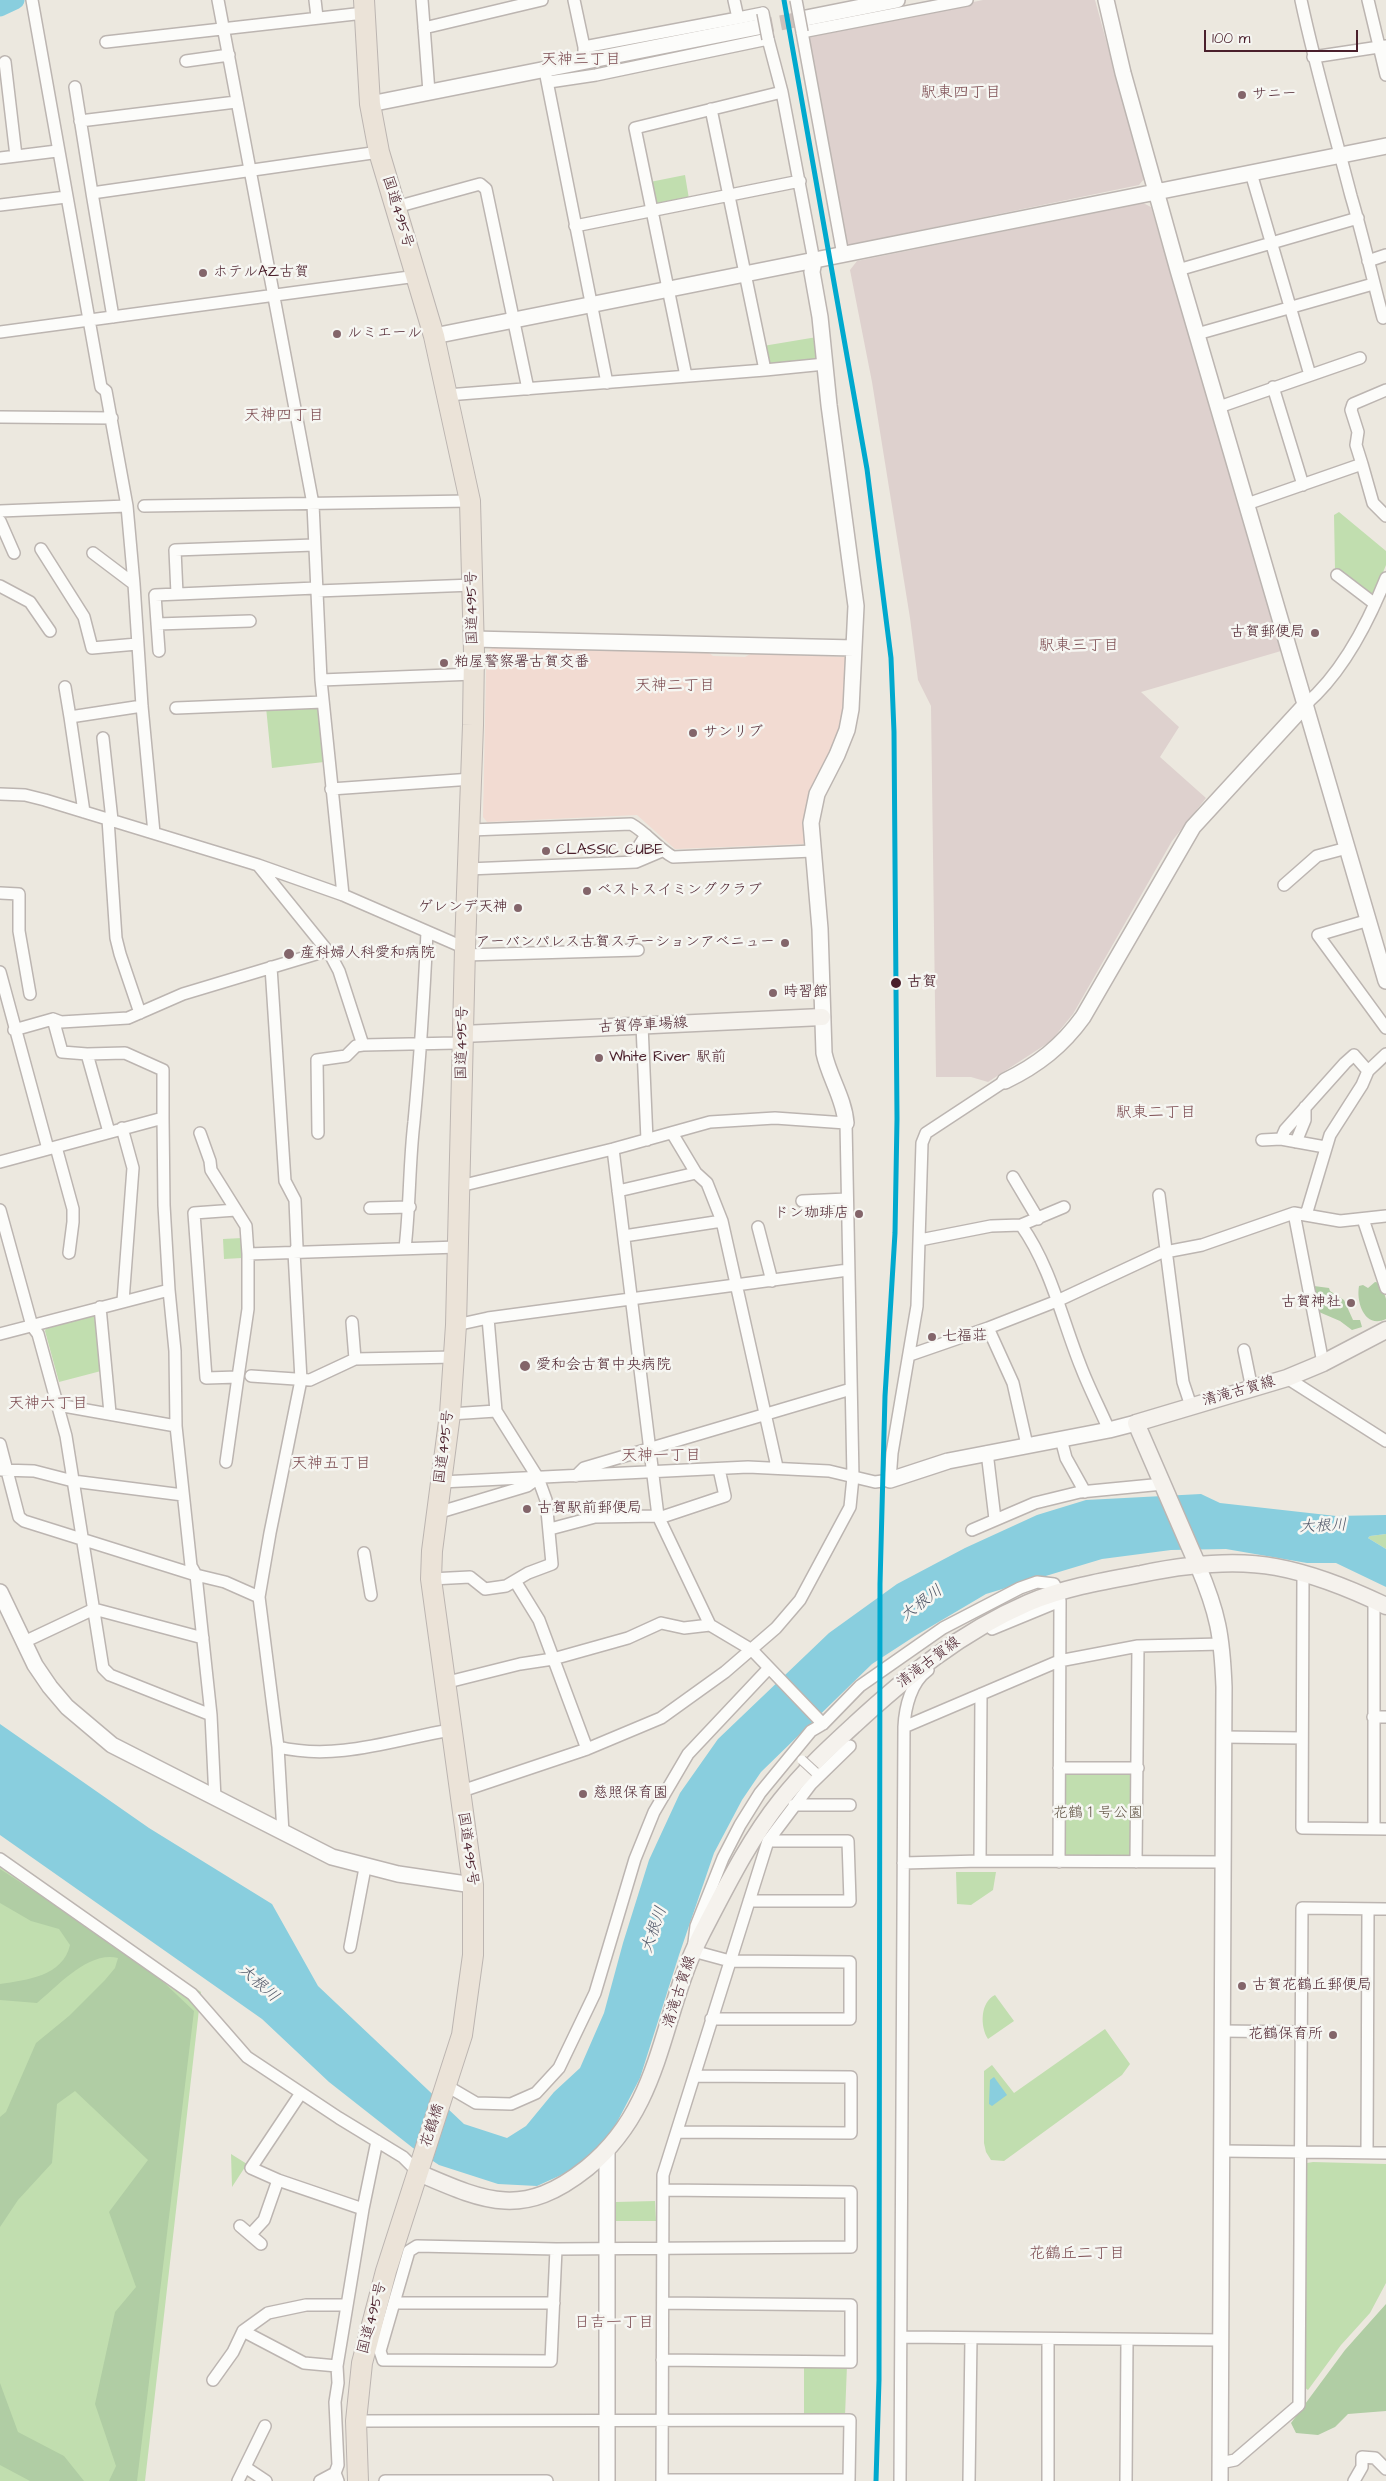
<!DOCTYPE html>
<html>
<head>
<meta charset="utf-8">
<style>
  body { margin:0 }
  #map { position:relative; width:1386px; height:2481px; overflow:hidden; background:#ece8df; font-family:"Architects Daughter",sans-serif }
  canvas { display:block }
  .scale { position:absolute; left:1204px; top:30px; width:154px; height:22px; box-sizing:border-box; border:2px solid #4a1f2b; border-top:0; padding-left:6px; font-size:15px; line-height:18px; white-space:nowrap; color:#4a1f2b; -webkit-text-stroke:4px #f6f6f2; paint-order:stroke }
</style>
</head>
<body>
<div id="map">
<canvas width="1386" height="2481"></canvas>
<div class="scale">100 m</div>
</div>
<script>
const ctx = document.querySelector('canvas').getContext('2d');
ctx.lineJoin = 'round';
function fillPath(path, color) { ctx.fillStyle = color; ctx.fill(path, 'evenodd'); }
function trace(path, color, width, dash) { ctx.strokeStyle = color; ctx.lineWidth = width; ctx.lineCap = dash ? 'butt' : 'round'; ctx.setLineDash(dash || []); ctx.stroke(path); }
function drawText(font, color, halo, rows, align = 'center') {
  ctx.font = font + ' "Architects Daughter","Klee One",sans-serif'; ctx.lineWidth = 5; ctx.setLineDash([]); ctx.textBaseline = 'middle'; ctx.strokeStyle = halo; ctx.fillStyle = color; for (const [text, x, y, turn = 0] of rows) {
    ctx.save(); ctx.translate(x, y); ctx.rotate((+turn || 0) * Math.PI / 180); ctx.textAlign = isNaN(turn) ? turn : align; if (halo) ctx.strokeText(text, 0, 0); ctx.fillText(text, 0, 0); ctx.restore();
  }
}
fillPath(new Path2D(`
  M492,648L708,652L713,656L745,657L752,653L845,657L849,661L847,710L807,839L803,844L675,849L637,815L487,822L483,817L486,673L487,653Z`), '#f2dbd2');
fillPath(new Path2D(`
  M983,0H1095L1144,179L1139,185L844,246L806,36Z
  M1143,203L1151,207L1281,651L1141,692L1179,727L1160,757L1206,798L1172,841L1073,1014L1051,1041L988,1082L971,1077H936L931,706L918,680L910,618L872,382L850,270L857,261Z`), '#ded1ce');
fillPath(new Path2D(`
  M685,175L689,199L654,206L650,182Z
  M817,337V361L768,365L763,346Z
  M1339,512L1386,551V565L1372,599L1335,570L1334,515Z
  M315,706L318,709L324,762L272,768L266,707Z
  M242,1238V1258L224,1259L223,1239Z
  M92,1314L96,1317L101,1371L59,1382L45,1331L46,1328Z
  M1386,1534V1549L1368,1538L1370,1536Z
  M1067,1772H1130L1133,1776L1132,1854L1127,1857H1067L1063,1852V1775Z
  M0,1858L201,1992L145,2481H0Z
  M956,1872H996L993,1890L971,1905L957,1904Z
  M995,1995L1014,2021L988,2039C980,2027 980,2002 995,1995Z
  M1105,2029L1130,2064L1122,2075L1004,2161L991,2160L986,2152L984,2143V2071L992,2065L1014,2093Z
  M231,2154L247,2164L232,2187Z
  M1313,2162L1386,2164V2283L1370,2313L1341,2345L1308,2390L1304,2387L1305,2168L1307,2163Z
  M655,2201L656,2221H616V2202Z
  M804,2365H847L845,2416L804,2415Z`), '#c1deaf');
fillPath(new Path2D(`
  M1375,1282L1381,1283L1386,1299V1319C1365,1329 1356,1303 1359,1286L1363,1285L1368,1288Z
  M1314,1286L1329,1288L1330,1291L1344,1300L1353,1320H1360L1362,1327L1352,1330L1340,1321L1319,1312Z
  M0,1869L141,1961L194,2011L137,2481H109L116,2466L95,2404L115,2312L136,2287L109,2212L148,2160L75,2091L57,2104L52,2163L18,2200L0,2227V2117L6,2112L36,2043L69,2016L105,1980L115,1968L118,1958C88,1951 58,1986 37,2003L0,2000V1984C27,1980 63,1976 70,1945L59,1929L31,1921L0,1903Z
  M1386,2304V2411L1348,2414L1335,2427L1318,2435L1296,2433L1291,2423L1345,2350Z
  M0,2383L18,2432L64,2456L84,2481H30L0,2465Z`), '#b0cda4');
fillPath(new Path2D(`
  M1201,1494L1220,1503L1336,1516L1386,1515V1534L1370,1536L1368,1538L1386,1549V1587L1336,1563H1307L1226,1549L1171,1550L1102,1559L986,1594L915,1636L872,1664L761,1772L742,1800L714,1853L679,1955L640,2078L614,2128L581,2166L537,2186L498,2184L439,2165L413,2148L329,2082L262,2019L0,1835V1724L149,1828L272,1904L318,1986L464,2124L507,2138L526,2126L554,2092L580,2068L604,2013L623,1943L649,1860L680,1793L718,1739L829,1633L897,1584L965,1548L1037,1515L1086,1500Z
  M994,2077L1007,2095L992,2106L989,2104L990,2080Z`), '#89cede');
trace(new Path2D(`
  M0,7L15,0`), '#89cede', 19);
trace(new Path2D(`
  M758,27L806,18`), '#ccc0bb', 15, [15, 8]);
const minor = new Path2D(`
  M32,0L101,387L106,391L127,506L134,584L142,706L154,833
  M218,0L313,504L321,680L343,895
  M315,0L317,17
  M422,0L429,92
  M574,0L584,47V55
  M734,0L738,18L763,13
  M1301,0C1315,66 1334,130 1351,196C1363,236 1372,277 1383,318L1386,316
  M1368,0L1386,75
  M424,28L542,0
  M106,42L364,13
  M584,47L738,18
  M1313,57L1386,46
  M186,61L229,55
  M5,62L16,156
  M546,76L607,383
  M549,82L596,75L768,39L782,92L635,128L686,376
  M75,87L92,193L379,152
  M782,92L814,261
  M80,121L236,102
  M0,158L57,151
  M1251,173L1310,375
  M92,193L113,317
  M0,205L66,197
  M396,207L480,184L486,189L528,389
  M575,226L800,181
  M843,255L802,32L967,0
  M1368,261L1386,255
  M1178,270L1358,218
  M0,332L417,276
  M1197,334L1373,284
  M765,370L825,364
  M1273,387L1303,485
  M1386,390L1353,404L1351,410L1358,432L1356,445L1362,464L1373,503L1386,516
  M447,395L765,370L711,109
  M1219,407L1360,358
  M0,417L112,418
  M1247,504L1362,464
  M144,506L470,501
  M0,511L127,506
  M0,521L14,553
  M41,549L84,617L92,648L137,644
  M93,553L134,584
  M1337,575L1375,604
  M0,586L30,602L50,631
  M317,591L473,585
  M177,594L175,550L314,545
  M157,624L250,621
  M159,651L155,595L316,588
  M321,680L474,674
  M65,687L70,717
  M1306,704C1343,672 1368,623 1386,578
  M176,708L323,702
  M103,738L112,820
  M331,789L472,779
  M0,794L25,795L45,800L258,865L343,895L465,948
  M84,812L70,717L142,706
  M108,819L116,938L120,954L140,1013
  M470,830L631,824C647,833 657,848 673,857L813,851
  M636,862L639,846L646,835
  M258,865L330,954L339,971L363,1045L456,1043L463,1035
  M468,869L636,862L662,851
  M1284,885L1317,856L1347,848
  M0,893L19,894V931L30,994
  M1369,920L1318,935L1386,1028
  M465,955L638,950
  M271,967L285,1181L295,1200L297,1247L294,1252L301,1380L270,1533L259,1597L278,1747L283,1833
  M0,972L48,1149
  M53,1019L62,1052L87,1054L109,1132
  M642,1025L647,1140
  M14,1030L53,1019L61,1022L128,1018L183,994L326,951
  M87,1054L125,1053L163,1070V1118
  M122,1128L133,1168L123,1301
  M200,1133L210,1161L211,1170L236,1210
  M318,1133L317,1060L346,1056L356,1046L363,1045
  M672,1133L696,1173L707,1183L722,1221L777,1467
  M1262,1140L1281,1139
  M1296,1142L1305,1120V1107
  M56,1147L73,1209V1222L69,1253
  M1325,1147L1281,1139L1285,1130L1345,1063L1354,1055L1368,1071
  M613,1149L658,1516L710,1625L752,1650L823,1724
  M0,1162L163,1118L164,1205L169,1290L0,1334
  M1013,1177L1038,1219
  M618,1191L696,1173
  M1159,1195L1183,1382L1191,1406
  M802,1201L847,1199
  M370,1208L410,1207
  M0,1210L32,1326L38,1334L66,1436L103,1668L110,1675L211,1715L196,1575L191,1566L176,1426L58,1405
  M236,1210L246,1226L248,1254V1309L238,1377L206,1378L194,1213Z
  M1294,1213L1323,1363
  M1306,1215L1330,1135L1362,1085L1368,1071L1386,1054
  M1363,1219L1386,1288
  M1021,1225L1064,1207
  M758,1227L772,1281
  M624,1236L722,1221
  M920,1240L991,1226L1021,1225C1051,1267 1062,1320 1081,1367C1089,1388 1100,1409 1109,1430
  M405,1248C410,1206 409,1164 414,1122C420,1059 424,996 427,932
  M248,1254L458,1247
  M169,1290L175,1351L176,1426
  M100,1307L110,1413
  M352,1322L355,1359
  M456,1325L488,1318L848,1270
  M988,1328L1013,1383L1027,1445
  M1244,1350L1252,1389
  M910,1355L988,1328L1057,1301L1160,1253L1202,1245L1294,1213L1340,1221L1386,1216
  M251,1376L310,1380L355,1359L455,1357
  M1287,1378L1386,1441
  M450,1414L496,1411
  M1061,1439L1066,1458L1085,1492
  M0,1444L19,1517L24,1521L196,1575L225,1582L259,1597
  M987,1452L995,1519
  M226,1462L238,1377
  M2,1470L34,1471L73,1481L183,1495
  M576,1476L584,1468L851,1389
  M441,1482L748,1467L829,1471L875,1482L890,1480L892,1453L917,1306L922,1143L926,1133L1005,1081
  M437,1513L527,1486L538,1478
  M659,1518L725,1496L719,1469
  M550,1529L595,1517L658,1516
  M972,1530L1035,1503L1080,1492L1163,1484
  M364,1553L371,1595
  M1303,1574L1302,1828L1386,1829
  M431,1579L470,1577L485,1589L506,1586L528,1573L552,1564L546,1500L538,1478L496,1411L488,1318
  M515,1581L539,1620L587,1749
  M1374,1600V1829
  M992,1629L1060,1601
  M24,1642L94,1609L203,1638
  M444,1683L520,1664L553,1659L628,1638L661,1623L684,1628L710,1625
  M211,1715L215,1799
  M1373,1717H1386
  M904,1727L1059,1661L1138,1646L1222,1644
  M1223,1737L1302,1738
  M278,1747C337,1761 393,1740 450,1730
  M1059,1768H1138
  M459,1792L587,1749L661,1718L725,1672L776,1628L800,1600L850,1507L853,1477L846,1123L775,1118L710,1122L613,1149L460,1186
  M794,1805H850
  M0,1859L192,1994L247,2057L339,2118L403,2157L419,2173
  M980,1861L981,1694
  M1136,1862L1138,1646
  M903,1863L980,1861L1223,1862
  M749,1901H850L848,1841H768
  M350,1947L365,1868
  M711,2019H850V1962L730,1961L693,1951L696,1926L723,1858L740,1825L760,1793L811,1731L823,1724L860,1686L943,1628L1020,1588L1037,1582L1054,1584L1058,1592L1060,1601L1059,1862
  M1222,2031L1301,2032
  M447,2086L476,2103L511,2104L536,2093L559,2068L595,1993L635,1859L654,1812L688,1754L769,1668
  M301,2093L251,2168L278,2180L363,2209
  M677,2132L851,2133V2077L694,2076
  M1222,2151L1386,2153
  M1367,2153L1368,1909
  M240,2226L261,2244
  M251,2234L264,2220L278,2180
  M417,2246L556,2249L551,2361L383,2360L380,2351L409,2251Z
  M556,2249L851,2247V2192L663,2190
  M394,2303H554
  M346,2305H306L268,2313L243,2331L304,2363L337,2366L363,2209L377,2141
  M902,2337L1221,2340
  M662,2360L851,2362V2305L663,2303
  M337,2366L338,2383L335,2402L338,2465L335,2473L338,2481
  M213,2380L233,2352L243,2331
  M356,2421L850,2420L849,2480H662
  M1220,2463L1235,2460L1299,2405L1302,1908L1386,1909
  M245,2467L266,2481
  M238,2481L265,2426
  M320,2481L335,2473
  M385,2481H547
  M662,2481L663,2175L768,1841L811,1784L850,1746
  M900,2481L904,1727C905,1707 911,1682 928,1670
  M969,2481L971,2338
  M1048,2481V2339
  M1126,2481L1127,2340
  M1354,2481L1362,2467V2457L1375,2458L1386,2469`);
const tertiary = new Path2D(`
  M1106,0L1123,73L1178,270L1386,981
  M806,18L897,0
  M370,104L758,27
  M814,261L812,272L820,317L829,405L856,606L851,709L847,730L837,755L817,794L811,823L820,929L824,1053C829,1077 844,1098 846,1123
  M434,336L1386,146
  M473,639L854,648
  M1005,1081C1038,1065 1062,1046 1083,1017L1193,827L1306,704
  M890,1480L948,1461L1109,1430L1136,1423
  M1198,1566C1218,1613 1222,1636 1224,1687L1220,2481
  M0,1592L35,1665L50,1687L67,1707L112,1745L332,1857L398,1874L473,1885
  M607,2481V2150`);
const secondary = new Path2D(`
  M463,1034L822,1017
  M1198,1566L1136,1423L1287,1378L1323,1363L1386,1330
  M419,2173C486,2202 523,2219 587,2168C664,2106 660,2014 702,1933C726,1887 749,1840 781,1800C803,1772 828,1749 854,1725C907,1676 961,1632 1028,1603C1063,1588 1103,1581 1141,1574C1184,1565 1233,1559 1276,1567C1314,1574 1351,1589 1386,1606`);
const trunk = new Path2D(`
  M358,2481L356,2421L362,2363L386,2271L462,2035L473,1955V1885L431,1579L432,1551L450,1414L456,1325L465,948L473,725L474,652L470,501L434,336L379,152L370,104L364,0`);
trace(minor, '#bcb5b1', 14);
trace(tertiary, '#bcb5b1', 18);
trace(secondary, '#bcb5b1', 19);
trace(trunk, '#bcb5b1', 22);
trace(minor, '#fcfcfa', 11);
trace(tertiary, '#fcfcfa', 15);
trace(secondary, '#f5f2ed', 16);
trace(trunk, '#ebe3d8', 20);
const pedestrianBridge = new Path2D(`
  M802,1760L815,1772`);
const minorBridge = new Path2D(`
  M796,0L802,32
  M763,13L768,39`);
trace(pedestrianBridge, '#bcb5b1', 11, []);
trace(minorBridge, '#bcb5b1', 14, []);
trace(pedestrianBridge, '#fcfcfa', 9);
trace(minorBridge, '#fcfcfa', 11);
trace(new Path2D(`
  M784,0L867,469L891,658L894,732L897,1119L895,1233L885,1396L880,1584L879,2380L876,2481`), '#00a9ce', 5);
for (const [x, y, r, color] of [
  [1242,95,5,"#83656a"],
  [203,273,5,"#83656a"],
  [337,334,5,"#83656a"],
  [1315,633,5,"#83656a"],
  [444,663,5,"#83656a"],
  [693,733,5,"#83656a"],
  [546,851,5,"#83656a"],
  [587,891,5,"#83656a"],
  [518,908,5,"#83656a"],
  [785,943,5,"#83656a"],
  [289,954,6,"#83656a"],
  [896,983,6,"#4a1f2b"],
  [773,993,5,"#83656a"],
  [599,1058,5,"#83656a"],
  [859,1214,5,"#83656a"],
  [1351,1303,5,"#83656a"],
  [932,1337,5,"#83656a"],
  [525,1366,6,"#83656a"],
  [527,1509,5,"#83656a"],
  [583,1794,5,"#83656a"],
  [1242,1986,5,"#83656a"],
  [1333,2035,5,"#83656a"]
]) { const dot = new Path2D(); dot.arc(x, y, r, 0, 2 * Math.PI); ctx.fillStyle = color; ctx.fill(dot); trace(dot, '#f6f6f2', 2); }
drawText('15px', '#4a1f2b', '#f6f6f2', [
  ["サニー",1252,95],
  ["ホテルAZ古賀",213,273],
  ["ルミエール",347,334],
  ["古賀郵便局",1305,633,"right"],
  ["粕屋警察署古賀交番",454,663],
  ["サンリブ",703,733],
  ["CLASSIC CUBE",556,851],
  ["ベストスイミングクラブ",597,891],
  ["ゲレンデ天神",508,908,"right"],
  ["アーバンパレス古賀ステーションアベニュー",775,943,"right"],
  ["産科婦人科愛和病院",300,954],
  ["時習館",783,993],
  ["White River 駅前",609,1058],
  ["ドン珈琲店",849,1214,"right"],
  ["古賀神社",1341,1303,"right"],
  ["七福荘",942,1337],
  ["愛和会古賀中央病院",536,1366],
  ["古賀駅前郵便局",537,1509],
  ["慈照保育園",593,1794],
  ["古賀花鶴丘郵便局",1252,1986],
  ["花鶴保育所",1323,2035,"right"]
], 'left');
drawText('15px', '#4a1f2b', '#f6f6f2', [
  ["国道495号",397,212,73],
  ["国道495号",473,608,-91],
  ["古賀停車場線",643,1026,-3],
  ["国道495号",463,1043,-89],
  ["清滝古賀線",1239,1392,-16],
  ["国道495号",445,1447,-83],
  ["清滝古賀線",929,1663,-37],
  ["国道495号",467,1849,82],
  ["清滝古賀線",680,1992,-72],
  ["花鶴橋",433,2126,-72],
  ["国道495号",373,2318,-75]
]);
drawText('bold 15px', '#4a1f2b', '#f6f6f2', [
  ["古賀",907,983]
], 'left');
drawText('15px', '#635647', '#f6f6f2', [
  ["花鶴１号公園",1098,1814]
]);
drawText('16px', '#7e4f54', '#f6f6f2', [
  ["天神三丁目",581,61],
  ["駅東四丁目",961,94],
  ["天神四丁目",284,417],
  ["駅東三丁目",1079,647],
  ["天神二丁目",675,687],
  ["駅東二丁目",1156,1114],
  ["天神六丁目",48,1405],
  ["天神一丁目",661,1457],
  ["天神五丁目",331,1465],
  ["花鶴丘二丁目",1077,2255],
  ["日吉一丁目",614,2324]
]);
drawText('italic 16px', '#515869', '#f6f6f2', [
  ["大根川",1323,1527,-2],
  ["大根川",922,1604,-37],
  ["大根川",655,1930,-71],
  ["大根川",258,1984,42]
]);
</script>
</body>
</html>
